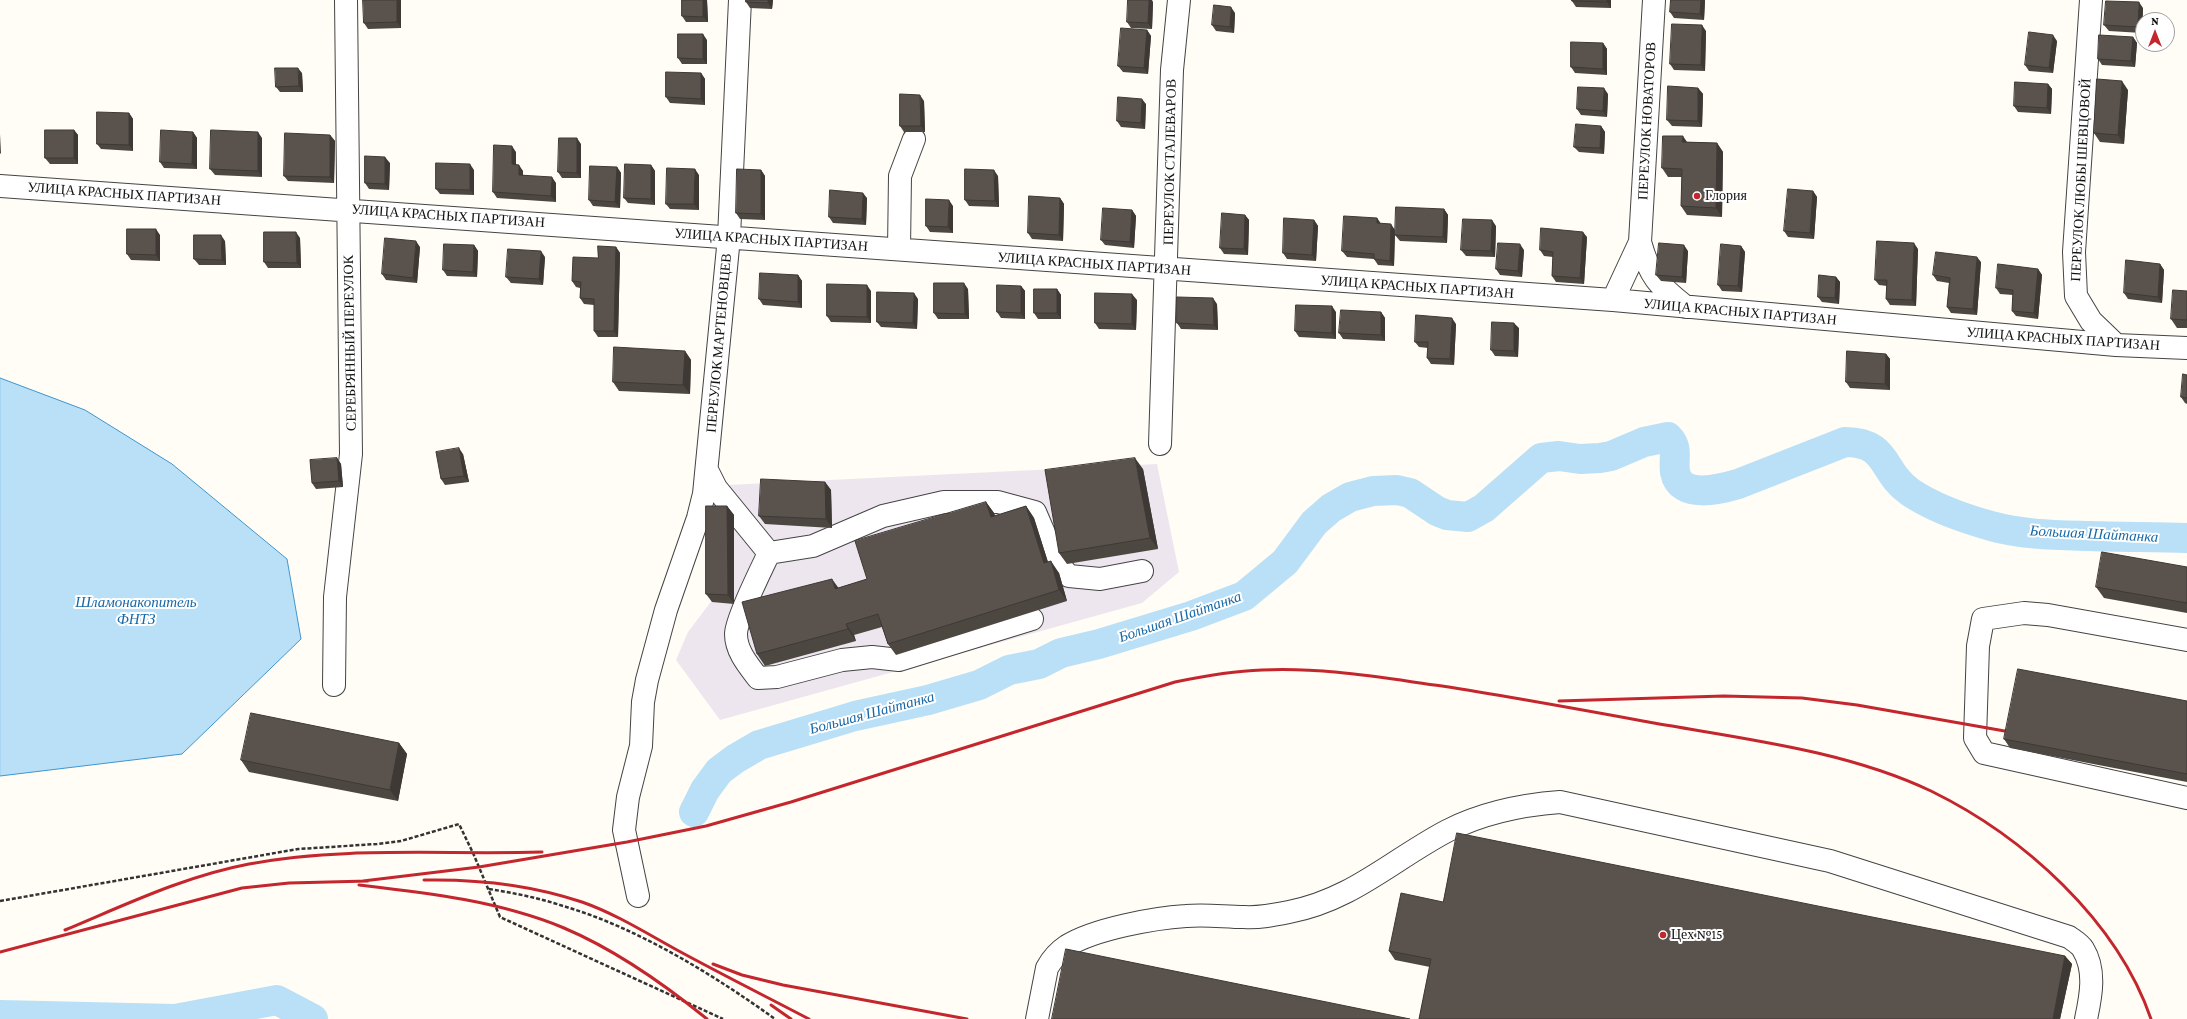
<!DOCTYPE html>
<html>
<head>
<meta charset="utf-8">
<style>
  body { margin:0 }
  #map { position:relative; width:2187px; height:1019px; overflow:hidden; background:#fffdf5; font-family:"Crimson Pro",serif }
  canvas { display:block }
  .north { position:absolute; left:2135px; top:12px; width:40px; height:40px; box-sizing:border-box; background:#fff; border:1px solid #a0a0a0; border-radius:50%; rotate:0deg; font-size:11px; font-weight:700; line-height:16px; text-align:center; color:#111 }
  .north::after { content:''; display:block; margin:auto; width:14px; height:18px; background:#c4262e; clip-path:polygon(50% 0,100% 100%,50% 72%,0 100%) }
</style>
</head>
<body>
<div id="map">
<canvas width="2187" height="1019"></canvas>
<div class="north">N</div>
</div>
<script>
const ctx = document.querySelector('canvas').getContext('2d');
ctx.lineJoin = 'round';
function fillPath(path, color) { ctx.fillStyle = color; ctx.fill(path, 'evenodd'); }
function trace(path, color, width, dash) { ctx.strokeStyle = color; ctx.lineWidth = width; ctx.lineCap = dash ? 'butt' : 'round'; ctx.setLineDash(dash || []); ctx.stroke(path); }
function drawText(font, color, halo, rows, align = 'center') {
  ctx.font = font + ' "Crimson Pro",serif'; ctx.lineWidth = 4; ctx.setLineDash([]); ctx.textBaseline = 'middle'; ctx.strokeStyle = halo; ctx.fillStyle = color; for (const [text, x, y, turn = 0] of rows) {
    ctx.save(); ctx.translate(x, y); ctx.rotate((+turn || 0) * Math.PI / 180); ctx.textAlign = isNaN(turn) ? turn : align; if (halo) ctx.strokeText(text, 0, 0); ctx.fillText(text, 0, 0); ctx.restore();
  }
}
fillPath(new Path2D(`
  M1157,464L1179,572L1142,603L720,720L676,660L688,632L716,595L710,501L728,485Z`), '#eee6ef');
const water = new Path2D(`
  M0,378L85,410L172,464L287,559L301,639L182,754L0,776Z`);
fillPath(water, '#b9e0f7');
trace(water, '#3f96cf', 1);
trace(new Path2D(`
  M694,812L705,790L719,771L735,759L759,745L855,716L928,700L979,685L1009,670L1039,664L1061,653L1099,644L1191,616L1244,596L1285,562L1314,523L1331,508L1350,497L1373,491L1397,490L1410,493L1437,511L1447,515L1468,517L1484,508L1541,458L1559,456L1580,459L1600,458L1611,456L1644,442L1668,437C1679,448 1673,458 1675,472C1680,500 1721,489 1738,484L1845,442C1889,442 1881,472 1910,492C1932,507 1966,519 1991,526C2023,535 2057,535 2090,536C2122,537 2155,537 2187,538
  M0,1015L175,1019L277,1000L313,1019`), '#b9e0f7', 30);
const minor = new Path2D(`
  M1654,0L1640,242C1650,277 1657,284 1686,307
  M2091,0L2074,252L2076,296L2091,321L2116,345
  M0,186L1613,300L2116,345L2187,348
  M899,249L900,176L914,139
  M1613,300L1640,242
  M1160,444L1172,70L1179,0
  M707,470L716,488L769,553L813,546L883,516L944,502H998L1035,512L1057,563L1069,576L1100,579L1142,571
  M769,553C762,568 736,620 736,634C736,651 748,665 758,678L777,677L842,660L872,657L899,660L1032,619
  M2187,640L2048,615L2024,613L1983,619L1978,646L1975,738L1984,753L2187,798
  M334,685L335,597L351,454L346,0
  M638,896L624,830L628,797L641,746L643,702L647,680L666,610L698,518L704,494L729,237L740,0
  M1037,1019L1047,968C1052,959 1058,952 1067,946C1094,929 1154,918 1186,916C1206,914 1225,917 1244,917C1259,918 1274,915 1289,912C1352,900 1392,860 1447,831C1482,813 1520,805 1560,802L1830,861L2069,937C2073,940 2080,944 2083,949C2096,970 2091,996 2086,1019`);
trace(minor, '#444', 24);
trace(new Path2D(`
  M489,889C514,893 539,898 563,906C636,927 714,975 775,1019
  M0,901L298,849L377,844L401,841L459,824L473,853L500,917L723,1019`), '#333', 2.5, [4, 2]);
trace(minor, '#fff', 22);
trace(new Path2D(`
  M1559,701L1724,696L1802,698L1857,705L2016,733
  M424,880C477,879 532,885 582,902C616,914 646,933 677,950C721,974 765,996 809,1019
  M363,881L479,867L627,842L706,826L791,802L1175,682C1204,676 1233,671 1262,670C1322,667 1383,678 1442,686C1513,697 1583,710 1654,723C1745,739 1847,751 1931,791C2023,836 2117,920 2151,1019
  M359,885C428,893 499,901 564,928C616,950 664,984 707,1019
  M65,930C125,905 185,876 249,864C344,846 445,855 542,852
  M0,952L242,888L289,883L368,881
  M713,964L742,975L783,985L967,1019
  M771,1005L791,1019`), '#c4262e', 3);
fillPath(new Path2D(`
  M401,0V28L368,29L364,23Z
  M682,0H707L708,22H686L682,16Z
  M746,0H773L772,9L750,8L746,2Z
  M1611,0V8L1576,7L1572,1Z
  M1671,0H1705L1704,20L1674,18L1670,12Z
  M1153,2L1152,29L1131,28L1127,22Z
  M2143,8L2142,33L2109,31L2104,25Z
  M1235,13L1234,33L1216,31L1212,25Z
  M1147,30L1151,36L1148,74L1123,72L1118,66Z
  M1706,31L1705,71L1674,70L1670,64Z
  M2133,37L2137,43L2135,67L2102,65L2098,59Z
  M707,40V64H682L678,58Z
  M2057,41L2053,73L2029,71L2025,65Z
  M1603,43L1607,49V75L1575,73L1571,67Z
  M302,73L303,92H280L276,87Z
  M701,73L705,79V105L670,103L666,97Z
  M2048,84L2052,89L2051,114L2018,112L2014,106Z
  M1698,88L1703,94L1702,127L1672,126L1667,120Z
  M2128,90L2124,144L2100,142L2094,133Z
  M1608,94L1607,117L1581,115L1577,109Z
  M924,101L925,132H904L900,126Z
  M1146,104L1145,129L1121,127L1117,121Z
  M129,113L133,119V151L101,149L97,144Z
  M1601,126L1605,132L1604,154L1579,152L1574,147Z
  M74,130L78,135V164H50L45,158Z
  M193,132L197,138V169L164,168L160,162Z
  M330,135L335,141L334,183L288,181L284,176Z
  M262,138V177L215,175L210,169Z
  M1687,142L1717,143L1723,152L1722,217L1687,215L1681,206L1682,177H1668L1662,168Z
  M581,144V178H562L558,172Z
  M516,152V165L523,171V175L556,183V202L497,198L493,192Z
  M390,163L389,190L369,189L365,183Z
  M651,165L655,171V205L628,203L624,198Z
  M617,167L621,173L620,208L593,206L589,200Z
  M474,170V195L440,194L436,189Z
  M761,170L765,176V220L740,219L736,213Z
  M699,175V210L670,209L666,204Z
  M998,176L999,207L969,206L965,200Z
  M1813,191L1817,197L1814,239L1788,237L1784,231Z
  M867,198L866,225L833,223L829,217Z
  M1060,198L1064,204L1063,241L1032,239L1028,233Z
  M953,206V233L930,232L926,226Z
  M1444,209L1448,215L1447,243L1400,241L1395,235Z
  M1132,210L1136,216L1134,248L1105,245L1101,240Z
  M1245,215L1249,220L1248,255L1224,254L1220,248Z
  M1377,218L1381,224L1395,230L1394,266L1378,265L1374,259L1347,257L1342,251Z
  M1314,220L1318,226L1316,261L1287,259L1283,253Z
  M1496,226L1495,257L1466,256L1461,250Z
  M160,235V261L131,260L127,254Z
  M1587,237L1584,284L1556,282L1552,276L1553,257L1544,256L1540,250Z
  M300,238L301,268H268L264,262Z
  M225,241L226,265H199L194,259Z
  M474,245L478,251L477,277L447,276L443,270Z
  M1741,246L1745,252L1742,292L1722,291L1718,285Z
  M420,247L417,283L386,280L382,274Z
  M616,247L620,253L618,337H598L594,331V305L584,304L580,298V288L576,287L572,281L598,258Z
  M1918,249L1916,306L1890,305L1886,299L1887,286L1879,285L1875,280Z
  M1524,250L1522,277L1500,275L1496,269Z
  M1688,251L1686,283L1661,281L1656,275Z
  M545,257L543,285L511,283L506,277Z
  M1981,262L1977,315L1951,313L1947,307L1949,283L1937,281L1933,275Z
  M2160,264L2164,270L2162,303L2128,299L2124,293Z
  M2038,269L2042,275L2038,319L2016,316L2012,311L2013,295L2000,294L1996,288Z
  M798,275L802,281V308L763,305L759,299Z
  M1836,277L1840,282L1839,304L1822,302L1818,297Z
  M1021,286L1025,291V319L1001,318L997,312Z
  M968,289L969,319H938L934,313Z
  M1057,289L1061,295V319H1038L1034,313Z
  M871,291V323L831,322L827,316Z
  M2187,291V328H2177L2171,319Z
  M918,299L917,329L881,327L877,322Z
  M1137,300L1136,330L1099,329L1095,323Z
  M1217,304L1218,330L1181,329L1177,323Z
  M1336,312V339L1299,337L1295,331Z
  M1381,312L1385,318V341L1343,339L1339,333Z
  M1456,324L1454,365L1431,364L1427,358L1428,348L1419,347L1415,342Z
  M1519,328L1518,357L1495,356L1491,350Z
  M685,351L691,360L690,394L619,391L613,382Z
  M1886,354L1890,359V390L1850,388L1846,382Z
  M2187,375V404L2185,403L2181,397Z
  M463,454L469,482L445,485L441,479Z
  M337,458L341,464L343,487L316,489L312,483Z
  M1143,469L1158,549L1067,564L1059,553Z
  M825,482L831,490L832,528L765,524L759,516Z
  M986,502L994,513L995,516L1026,506L1034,518L1048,562L1059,573L1067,601L896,655L888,644L882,627L854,635L856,641L765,666L757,654L838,588L867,579Z
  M727,506L734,515V604L712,602L706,594Z
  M2187,567V613L2104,598L2096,587Z
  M2187,701V782L2010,748L2004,739Z
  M399,743L407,754L398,801L249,772L241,760Z
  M1443,902L2065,956L2072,964L2060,1019H1419L1430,967L1395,960L1389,951Z`), '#4d4742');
fillPath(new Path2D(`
  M397,0H401V28L397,22Z
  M703,0H707L708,22L703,17Z
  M768,0H773L772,9L768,3Z
  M1149,0H1152L1153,2L1152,29L1148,23Z
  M1607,0H1611V8L1607,2Z
  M1701,0H1705L1704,20L1700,14Z
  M2139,2L2143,8L2142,33L2138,27Z
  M1231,7L1235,13L1234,33L1230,27Z
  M1702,25L1706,31L1705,71L1701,65Z
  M1147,30L1151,36L1148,74L1144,68Z
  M703,34L707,40V64L703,59Z
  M2053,35L2057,41L2053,73L2049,68Z
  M2133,37L2137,43L2135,67L2131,61Z
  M1603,43L1607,49V75L1603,69Z
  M298,68L302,73L303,92L299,86Z
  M701,73L705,79V105L701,99Z
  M2122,81L2128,90L2124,144L2118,135Z
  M2048,84L2052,89L2051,114L2047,108Z
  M1604,88L1608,94L1607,117L1603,111Z
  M1698,88L1703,94L1702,127L1698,121Z
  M920,95L924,101L925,132L921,126Z
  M1142,99L1146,104L1145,129L1141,123Z
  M129,113L133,119V151L129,145Z
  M1601,126L1605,132L1604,154L1600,148Z
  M74,130L78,135V164L74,158Z
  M193,132L197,138V169L192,164Z
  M258,132L262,138V177L258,171Z
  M0,134L1,154L0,153Z
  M330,135L335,141L334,183L330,177Z
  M1683,136L1689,145L1682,142Z
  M577,138L581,144V178L577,173Z
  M1717,143L1723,152L1722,217L1716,208Z
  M512,146L516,152V170L512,164Z
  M385,157L390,163L389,190L385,184Z
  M470,164L474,170V195L470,190Z
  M519,165L523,171V180L519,175Z
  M651,165L655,171V205L651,199Z
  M617,167L621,173L620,208L615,202Z
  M695,169L699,175V210L694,204Z
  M761,170L765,176V220L761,214Z
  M994,170L998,176L999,207L995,201Z
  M552,177L556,183V202L551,196Z
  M1813,191L1817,197L1814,239L1810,233Z
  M863,193L867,198L866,225L862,219Z
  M1060,198L1064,204L1063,241L1059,235Z
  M949,200L953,206V233L948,227Z
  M1444,209L1448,215L1447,243L1443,237Z
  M1132,210L1136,216L1134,248L1130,242Z
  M1245,215L1249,220L1248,255L1244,249Z
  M1377,218L1381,224L1377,223Z
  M1314,220L1318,226L1316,261L1312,255Z
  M1492,220L1496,226L1495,257L1491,251Z
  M1391,224L1395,230L1394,266L1390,261Z
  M156,229L160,235V261L156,255Z
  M296,232L300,238L301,268L297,263Z
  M1583,232L1587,237L1584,284L1580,278Z
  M221,235L225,241L226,265L222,260Z
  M416,241L420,247L417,283L413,278Z
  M1914,243L1918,249L1916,306L1912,300Z
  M1520,244L1524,250L1522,277L1518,271Z
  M474,245L478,251L477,277L473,272Z
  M1684,245L1688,251L1686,283L1682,277Z
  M1741,246L1745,252L1742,292L1738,286Z
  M616,247L620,253L618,337L614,331Z
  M541,251L545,257L543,285L539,279Z
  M1977,257L1981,262L1977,315L1973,309Z
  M2160,264L2164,270L2162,303L2158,297Z
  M2038,269L2042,275L2038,319L2034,313Z
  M798,275L802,281V308L798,302Z
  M1836,277L1840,282L1839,304L1835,298Z
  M964,283L968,289L969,319L965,314Z
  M867,285L871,291V323L867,317Z
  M1021,286L1025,291V319L1021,313Z
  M1057,289L1061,295V319L1057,313Z
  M914,293L918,299L917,329L913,323Z
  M1132,294L1137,300L1136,330L1132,324Z
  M1213,298L1217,304L1218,330L1214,325Z
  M1332,306L1336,312V339L1332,333Z
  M1381,312L1385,318V341L1381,335Z
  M1452,318L1456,324L1454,365L1450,359Z
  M1514,323L1519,328L1518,357L1514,351Z
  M685,351L691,360L690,394L683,385Z
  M1886,354L1890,359V390L1885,384Z
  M459,448L463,454L469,482L464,476Z
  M337,458L341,464L343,487L339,481Z
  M1135,458L1143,469L1158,549L1150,538Z
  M825,482L831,490L832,528L826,519Z
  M986,502L994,513L999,529L991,517Z
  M727,506L734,515V604L728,595Z
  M1026,506L1034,518L1052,575L1044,563Z
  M1051,561L1059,573L1067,601L1059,590Z
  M832,579L840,590L835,589Z
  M846,624L854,635L856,641L848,629Z
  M399,743L407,754L398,801L390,790Z
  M2065,956L2072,964L2060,1019H2053Z`), '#3f3936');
const building = new Path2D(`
  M363,0H397V22L364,23Z
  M682,0H703V17L682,16Z
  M746,0H768V3L746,2Z
  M1128,0H1149L1148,23L1127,22Z
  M1572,0H1607V2L1572,1Z
  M1671,0H1701L1700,14L1670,12Z
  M2106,1L2139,2L2138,27L2104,25Z
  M1214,5L1231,7L1230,27L1212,25Z
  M1672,24L1702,25L1701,65L1670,64Z
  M1121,28L1147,30L1144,68L1118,66Z
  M2029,32L2053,35L2049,68L2025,65Z
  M678,34H703V59L678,58Z
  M2099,35L2133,37L2131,61L2098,59Z
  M1571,42L1603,43V69L1571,67Z
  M275,68H298L299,86L276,87Z
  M666,72L701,73V99L666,97Z
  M2097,79L2122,81L2118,135L2094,133Z
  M2015,82L2048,84L2047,108L2014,106Z
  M1668,86L1698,88V121L1667,120Z
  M1578,87L1604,88L1603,111L1577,109Z
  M900,94L920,95L921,126H900Z
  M1118,97L1142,99L1141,123L1117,121Z
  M97,112L129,113V145L97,144Z
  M1576,124L1601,126L1600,148L1574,147Z
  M45,130H74V158H45Z
  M161,130L193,132L192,164L160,162Z
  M211,130L258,132V171L210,169Z
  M285,133L330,135V177L284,176Z
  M1663,136H1683L1682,142L1717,143L1716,208L1681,206L1682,169L1662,168Z
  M559,138H577V173L558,172Z
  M494,145L512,146V164L519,165V175L552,177L551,196L493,192Z
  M365,156L385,157V184L365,183Z
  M436,163L470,164V190L436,189Z
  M625,164L651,165V199L624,198Z
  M590,166L617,167L615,202L589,200Z
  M667,168L695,169L694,204H666Z
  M737,169L761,170V214L736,213Z
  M965,169L994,170L995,201L965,200Z
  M1788,189L1813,191L1810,233L1784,231Z
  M830,190L863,193L862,219L829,217Z
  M1029,196L1060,198L1059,235L1028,233Z
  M926,199L949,200L948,227L926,226Z
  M1396,207L1444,209L1443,237L1395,235Z
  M1103,208L1132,210L1130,242L1101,240Z
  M1222,213L1245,215L1244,249L1220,248Z
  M1344,216L1377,218V223L1391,224L1390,261L1374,259V254L1342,251Z
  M1284,218L1314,220L1312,255L1283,253Z
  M1463,219L1492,220L1491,251L1461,250Z
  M1541,228L1583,232L1580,278L1552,276L1553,252L1540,250Z
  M127,229H156V255L127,254Z
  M264,232H296L297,263L264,262Z
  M194,235H221L222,260L194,259Z
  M385,238L416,241L413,278L382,274Z
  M1877,241L1914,243L1912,300L1886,299L1887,280H1875Z
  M1498,243L1520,244L1518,271L1496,269Z
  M1659,243L1684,245L1682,277L1656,275Z
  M444,244L474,245L473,272L443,270Z
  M1721,244L1741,246L1738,286L1718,285Z
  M598,246L616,247L614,331H594V299L580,298L581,282L572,281L573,257L598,258Z
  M508,249L541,251L539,279L506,277Z
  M1936,252L1977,257L1973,309L1947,307L1950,278L1933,275Z
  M2126,260L2160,264L2158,297L2124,293Z
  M1998,264L2038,269L2034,313L2012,311L2013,290L1996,288Z
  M760,273L798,275V302L759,299Z
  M1819,275L1836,277L1835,298L1818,297Z
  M934,283H964L965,314L934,313Z
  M827,284L867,285V317L827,316Z
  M997,285L1021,286V313L997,312Z
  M1034,289H1057V313H1034Z
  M2173,290L2187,291V320L2171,319Z
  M877,292L914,293L913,323L877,322Z
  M1095,293L1132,294V324L1095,323Z
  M1177,297L1213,298L1214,325L1177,323Z
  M1296,305L1332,306V333L1295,331Z
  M1341,310L1381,312V335L1339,333Z
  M1416,315L1452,318L1450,359L1427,358L1428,342H1415Z
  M1492,322L1514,323V351L1491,350Z
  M614,347L685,351L683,385L613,382Z
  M1847,351L1886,354L1885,384L1846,382Z
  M2183,374L2187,375V398L2181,397Z
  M459,448L464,476L441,479L436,452Z
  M337,458L339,481L312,483L310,460Z
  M1135,458L1150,538L1059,553L1045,470Z
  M761,479L825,482L826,519L759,516Z
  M986,502L991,517L1026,506L1044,563L1051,561L1059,590L888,644L878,614L846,624L848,629L757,654L742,602L832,579L835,589L867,579L855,541Z
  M706,506H727L728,595L706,594Z
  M2102,552L2187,567V603L2096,587Z
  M2018,669L2187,701V774L2004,739Z
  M251,713L399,743L390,790L241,760Z
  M1457,833L2065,956L2053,1019H1419L1431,959L1389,951L1401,893L1443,902Z
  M1066,949L1410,1019H1052Z`);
fillPath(building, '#5a524d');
trace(building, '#3f3936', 1);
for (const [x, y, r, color] of [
  [1697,196,4,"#c4262e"],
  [1663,935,4,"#c4262e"]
]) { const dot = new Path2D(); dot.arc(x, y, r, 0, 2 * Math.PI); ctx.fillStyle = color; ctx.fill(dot); trace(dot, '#fff', 1.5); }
drawText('14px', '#111', '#fff', [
  ["ПЕРЕУЛОК НОВАТОРОВ",1647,121,-87],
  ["ПЕРЕУЛОК СТАЛЕВАРОВ",1170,162,-89],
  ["ПЕРЕУЛОК ЛЮБЫ ШЕВЦОВОЙ",2081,180,-87],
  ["УЛИЦА КРАСНЫХ ПАРТИЗАН",124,194,4],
  ["УЛИЦА КРАСНЫХ ПАРТИЗАН",448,216,4],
  ["УЛИЦА КРАСНЫХ ПАРТИЗАН",771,240,4],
  ["УЛИЦА КРАСНЫХ ПАРТИЗАН",1094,264,4],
  ["УЛИЦА КРАСНЫХ ПАРТИЗАН",1417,287,4],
  ["УЛИЦА КРАСНЫХ ПАРТИЗАН",1740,312,5],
  ["УЛИЦА КРАСНЫХ ПАРТИЗАН",2063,339,4],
  ["СЕРЕБРЯННЫЙ ПЕРЕУЛОК",350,343,-91],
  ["ПЕРЕУЛОК МАРТЕНОВЦЕВ",719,343,-85]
]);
drawText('14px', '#111', '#fff', [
  ["Глория",1705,196],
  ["Цех №15",1671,935]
], 'left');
drawText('italic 15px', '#1768a6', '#fff', [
  ["Большая Шайтанка",2094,534,3],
  ["Шламонакопитель",136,602],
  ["ФНТЗ",136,619],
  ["Большая Шайтанка",1180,617,-19],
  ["Большая Шайтанка",872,713,-15]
]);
</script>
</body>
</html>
